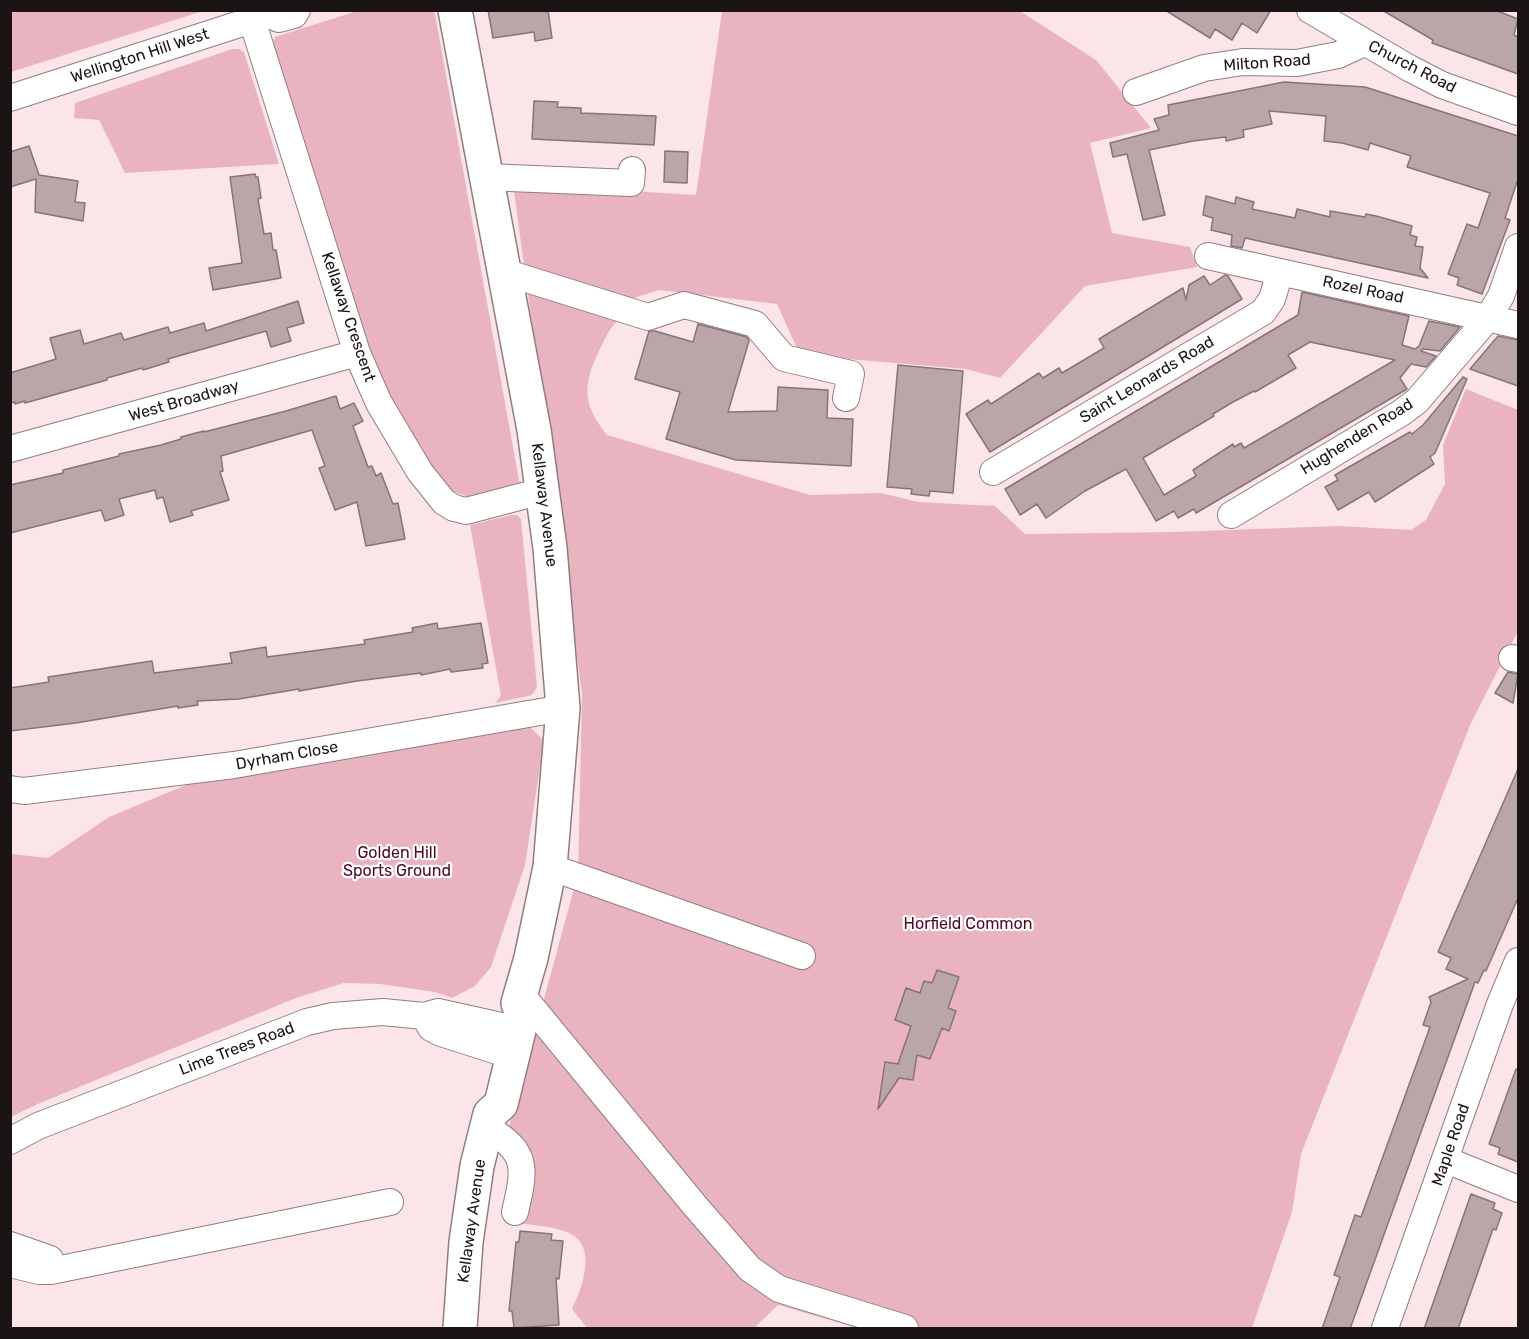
<!DOCTYPE html>
<html>
<head>
<meta charset="utf-8">
<style>
  body { margin:0 }
  #map { position:relative; width:1529px; height:1339px; overflow:hidden; background:#fbe5e9; font-family:Rubik,sans-serif }
  canvas { display:block }
  .frame { position:absolute; inset:0; border:12px solid #1b1415; pointer-events:none }
</style>
</head>
<body>
<div id="map">
<canvas width="1529" height="1339"></canvas>
<div class="frame"></div>
</div>
<script>
const ctx = document.querySelector('canvas').getContext('2d');
ctx.lineJoin = 'round';
function fillPath(path, color) { ctx.fillStyle = color; ctx.fill(path, 'evenodd'); }
function trace(path, color, width, dash) { ctx.strokeStyle = color; ctx.lineWidth = width; ctx.lineCap = dash ? 'butt' : 'round'; ctx.setLineDash(dash || []); ctx.stroke(path); }
function drawText(font, color, halo, rows, align = 'center') {
  ctx.font = font + ' Rubik,sans-serif'; ctx.lineWidth = 4.5; ctx.setLineDash([]); ctx.textBaseline = 'middle'; ctx.strokeStyle = halo; ctx.fillStyle = color; for (const [text, x, y, turn = 0] of rows) {
    ctx.save(); ctx.translate(x, y); ctx.rotate((+turn || 0) * Math.PI / 180); ctx.textAlign = isNaN(turn) ? turn : align; if (halo) ctx.strokeText(text, 0, 0); ctx.fillText(text, 0, 0); ctx.restore();
  }
}
fillPath(new Path2D(`
  M11,10H203V11L11,72Z
  M357,11H432L435,14L520,486L469,497L444,488L375,372L272,46L275,37Z
  M722,11H1020L1096,60L1151,128L1090,143L1112,233L1190,247L1197,267L1085,286L1000,378L966,369L800,355L777,304L659,290L637,297L630,302L623,318C611,324 609,332 603,343C584,380 579,400 607,435L810,495L881,493L918,502L995,506L1025,534L1174,532L1338,526L1411,530L1426,520L1445,484L1443,445L1466,389L1518,410V631L1471,723L1301,1154L1292,1212L1252,1328H857L778,1305L754,1328H587L572,1309C582,1289 598,1246 569,1233C555,1226 535,1226 519,1223L532,1172L525,1142L509,1127L578,874L582,693L513,184L696,195Z
  M232,49H239L244,52L279,164L125,173L99,120L74,118L75,103Z
  M511,515H517L521,519L537,687L532,695L528,696L495,703L501,696L470,525Z
  M519,722L530,727L544,741L525,865L491,967L475,986L452,998L435,992L380,984L344,983L296,998L40,1103L11,1117V854L48,858L109,817L234,765Z`), '#e9b4c0');
const building = new Path2D(`
  M488,10H548L552,38L535,41L534,32L493,38Z
  M1165,10H1271L1257,33L1242,23L1232,40L1215,29L1210,38Z
  M1382,10H1495L1518,19L1514,35L1518,37V74L1432,43L1433,40Z
  M1284,82L1365,87L1518,136V179L1505,218L1510,220L1482,294L1457,285L1459,278L1448,274L1467,224L1478,228L1490,193L1407,167L1411,156L1370,143L1368,150L1342,143L1324,141L1326,116L1269,111L1272,124L1243,130L1244,137L1226,141V137L1193,141L1149,150L1165,215L1143,220L1127,154L1113,157L1110,143L1159,130L1154,119L1169,115L1168,105Z
  M534,101L558,102L557,107L581,108V113L656,116L654,145L532,139Z
  M29,146L39,175L78,181L75,202L85,203L83,221L35,212L36,179L10,187V152Z
  M665,151L688,152L687,183L664,182Z
  M255,174L256,177H258L261,198L258,199L264,234L271,233L273,250H276L281,278L213,290L209,268L242,263L230,177Z
  M1206,196L1235,204L1236,197L1254,202L1252,209L1295,218L1297,209L1330,217V211L1365,217L1366,214L1376,216L1412,226L1410,235L1417,237L1415,246L1423,247L1420,268L1428,278L1245,238L1242,248L1231,246L1232,235L1211,230L1213,218L1203,215Z
  M1225,275L1228,276L1242,299L990,452L966,414L988,400L991,404L1039,373L1043,378L1059,368L1062,373L1104,348L1099,339L1183,288L1186,300L1189,285L1204,276L1210,285Z
  M1302,292L1409,316L1402,345L1415,349L1419,346L1429,321L1460,327L1440,351L1423,349L1421,351L1436,356L1426,367L1411,364L1400,378L1407,389L1196,513L1194,509L1178,518L1174,511L1156,521L1126,469L1085,491L1046,518L1037,504L1020,515L1005,489L1298,315ZM1310,342L1395,360L1244,448L1241,443L1234,447L1233,444L1193,470L1196,476L1164,495L1143,458L1214,416L1213,414L1233,402L1254,391L1255,392L1296,368L1288,355Z
  M298,301L304,323L287,328L291,341L271,347L266,331L168,359L169,362L143,370L142,368L125,373L107,378V380L25,403V401L15,404V402L10,403V373L56,359L50,338L80,330L84,344L121,333L124,340L168,327L170,333L204,323L206,331Z
  M698,324L747,337L749,341L728,412L777,411L778,387L828,390L827,418L853,419L851,466L736,460L666,439L680,392L635,379L649,331H655L693,342Z
  M1498,336L1518,340V386L1470,369Z
  M898,365L963,371L953,493L930,491L929,496L911,494L912,489L887,487Z
  M1463,377L1467,379L1435,453L1430,457L1434,464L1375,502L1369,492L1338,510L1325,487L1338,480L1335,475L1410,432L1412,434L1423,425Z
  M336,396L340,409L354,403L363,421L353,426L368,467L372,466L376,476L381,473L393,504L398,503L405,539L366,546L357,502L335,510L319,468L325,466L312,430L221,456L223,471L220,472L229,500L191,511L193,515L170,522L163,497L157,499L155,490L119,499L124,515L105,521L101,510L10,533V485L63,473V470L119,456V454L161,445L181,439V437L192,434L204,431V432L286,411Z
  M437,623L438,629L481,623L488,663L482,664L483,668L451,672L450,669L421,675V673L357,681L299,691V689L239,699L197,701L198,705L178,708V706L76,723L10,731V688L49,682L48,677L152,661L154,673L232,663L230,653L266,647L267,657L365,644L364,640L413,632L412,628Z
  M1508,672L1518,674L1513,703L1495,693Z
  M1518,769V898L1486,971L1484,970L1478,983L1475,982L1350,1329H1322L1340,1277L1334,1275L1355,1215L1361,1217L1430,1027L1423,1025L1431,1002L1429,997L1468,979L1446,969L1451,958L1438,952Z
  M937,970L959,977L948,1008L956,1011L949,1031L942,1028L930,1059L917,1055L913,1080L899,1078L878,1109L885,1062L898,1064L911,1026L895,1020L906,988L920,993L924,981L932,983Z
  M1516,1069L1518,1070V1162L1498,1154L1500,1148L1489,1144Z
  M1471,1194L1495,1203L1493,1209L1502,1213L1496,1230L1493,1229L1458,1329H1424Z
  M520,1231L552,1234L551,1240L563,1241L559,1279L556,1278L559,1325L514,1328L512,1311H509L516,1242H519Z`);
fillPath(building, '#baa5a9');
trace(building, '#887478', 1.5);
const minor = new Path2D(`
  M1310,10L1409,68L1442,85L1518,112
  M252,20L357,353L379,403L420,472L444,502L454,508L466,511L542,491
  M1136,92L1204,68L1243,62L1297,63L1338,55L1364,43
  M10,98L252,20L269,15L279,19L294,15L297,10
  M486,177L631,183L632,170
  M1208,256L1518,325
  M504,272L648,317L684,305L755,324L784,358L851,374L846,398
  M10,449L357,353
  M993,472L1263,312L1272,299L1280,272
  M1231,515L1401,413L1417,401L1488,318L1501,296L1518,247
  M1512,658L1518,659
  M10,789L24,791L234,765L563,708
  M550,867L802,956
  M521,994L696,1207L750,1269L779,1289L905,1328
  M424,1016L431,1028L441,1033L513,1056
  M487,1128C529,1152 525,1169 515,1212
  M10,1141L38,1126L307,1022L333,1016L383,1012L424,1016L438,1012L519,1030
  M1446,1160L1518,1189
  M10,1245L50,1259
  M10,1264L39,1271H51L390,1202
  M1385,1328L1500,1004L1518,961`);
const major = new Path2D(`
  M455,10L534,430L550,548L563,708L550,867L531,958L518,1003L522,1015L519,1030L501,1104L490,1114L477,1166L466,1242L460,1328`);
trace(minor, '#917d81', 28);
trace(major, '#917d81', 36);
trace(minor, '#fff', 26);
trace(major, '#fff', 33);
drawText('16px', '#1b1415', '#fff', [
  ["Wellington Hill West",140,56,-18],
  ["Milton Road",1267,63,-4],
  ["Church Road",1412,67,27],
  ["Rozel Road",1363,290,12],
  ["Kellaway Crescent",348,317,71],
  ["Saint Leonards Road",1147,380,-31],
  ["West Broadway",184,401,-16],
  ["Hughenden Road",1357,437,-32],
  ["Kellaway Avenue",544,505,83],
  ["Dyrham Close",287,756,-10],
  ["Lime Trees Road",237,1049,-21],
  ["Maple Road",1451,1145,-71],
  ["Kellaway Avenue",472,1221,-82]
]);
drawText('16px', '#510824', '#fff', [
  ["Golden Hill",397,853],
  ["Sports Ground",397,871],
  ["Horfield Common",968,924]
]);
</script>
</body>
</html>
